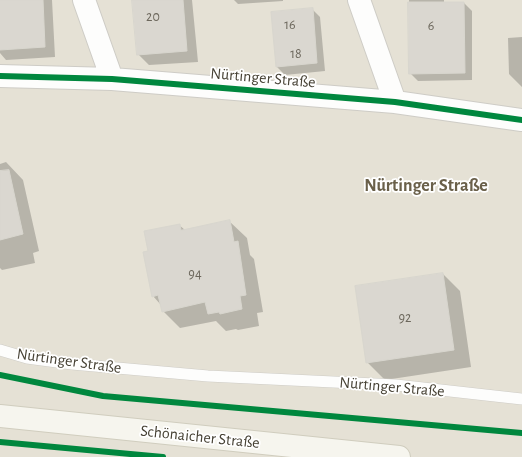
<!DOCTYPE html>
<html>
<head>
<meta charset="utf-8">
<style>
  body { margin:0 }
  canvas { display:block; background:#f0efe8 }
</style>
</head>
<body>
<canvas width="522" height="457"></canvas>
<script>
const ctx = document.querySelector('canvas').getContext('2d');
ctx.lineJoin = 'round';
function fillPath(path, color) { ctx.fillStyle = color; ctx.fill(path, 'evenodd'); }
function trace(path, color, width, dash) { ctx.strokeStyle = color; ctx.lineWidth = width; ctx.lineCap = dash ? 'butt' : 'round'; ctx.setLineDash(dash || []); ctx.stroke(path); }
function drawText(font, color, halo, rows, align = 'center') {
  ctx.font = font + ' "Alegreya Sans",sans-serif'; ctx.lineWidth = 3.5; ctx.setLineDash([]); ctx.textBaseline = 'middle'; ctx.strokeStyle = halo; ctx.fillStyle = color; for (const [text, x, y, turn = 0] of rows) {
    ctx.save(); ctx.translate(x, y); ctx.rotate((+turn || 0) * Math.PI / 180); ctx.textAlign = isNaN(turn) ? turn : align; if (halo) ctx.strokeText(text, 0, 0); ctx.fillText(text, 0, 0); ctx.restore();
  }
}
fillPath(new Path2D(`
  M0,0H522V457H0Z`), '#e5e1d5');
fillPath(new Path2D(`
  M0,0H52L55,57L6,60L0,53Z
  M133,0H192L198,62L149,65L138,54Z
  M234,0H283V1L238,4Z
  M409,0H444V3H464L472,11V80L418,81L410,73Z
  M312,9L320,17L325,71L285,75L277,67Z
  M522,37V87L509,74L508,38Z
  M6,162L23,180L39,251L33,253L35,263L2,270L0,268V164Z
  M229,221L247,238L250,255L254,259L263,312L257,313L259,326L238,330L236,329L226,331L216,321L180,328L163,311L161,305L153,296L149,252L179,225L185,230Z
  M443,274L460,291L471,367L385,380L367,362Z`), '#0003');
const building = new Path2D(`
  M0,0H43L45,47L0,50Z
  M132,0H183L187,51L137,55Z
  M408,2H464L465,73L409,74Z
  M313,8L317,63L276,67L271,12Z
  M9,170L23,234L0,240V171Z
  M230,220L234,242L238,241L246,295L240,296L242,309L220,314L219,312L208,314L205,302L162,312L158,295L152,297L143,252L148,251L144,231L180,224L181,230Z
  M443,273L454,350L366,363L355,286Z`);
fillPath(building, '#dad7d0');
trace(building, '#d8d6ce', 1);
const lane = new Path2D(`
  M0,350L27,358L72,364L208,376L396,385L522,399`);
const street = new Path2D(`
  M84,0L112,79
  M359,0L395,102
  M0,76L112,79L395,102L522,120`);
const secondary = new Path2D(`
  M0,416L399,457`);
trace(lane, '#ceccc6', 12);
trace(street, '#ceccc6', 24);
trace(secondary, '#d0cdbe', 24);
trace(lane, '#fdfdfc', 11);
trace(street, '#fdfdfc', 22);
trace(secondary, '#f6f5ee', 22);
trace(new Path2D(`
  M0,76L112,79L395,102L522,120
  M0,375L103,396L522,433
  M0,442L163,457`), '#00873e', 6);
drawText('14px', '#6c675c', null, [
  ["20",153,17],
  ["16",290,25],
  ["6",431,26],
  ["18",296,54],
  ["94",195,274],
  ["92",405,318]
]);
drawText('16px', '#464134', '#fff', [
  ["Nürtinger Straße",263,78,5],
  ["Nürtinger Straße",69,361,8],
  ["Nürtinger Straße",392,387,5],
  ["Schönaicher Straße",200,437,6]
]);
drawText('bold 18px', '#6a604a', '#fff', [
  ["Nürtinger Straße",426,186]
]);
</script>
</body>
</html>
